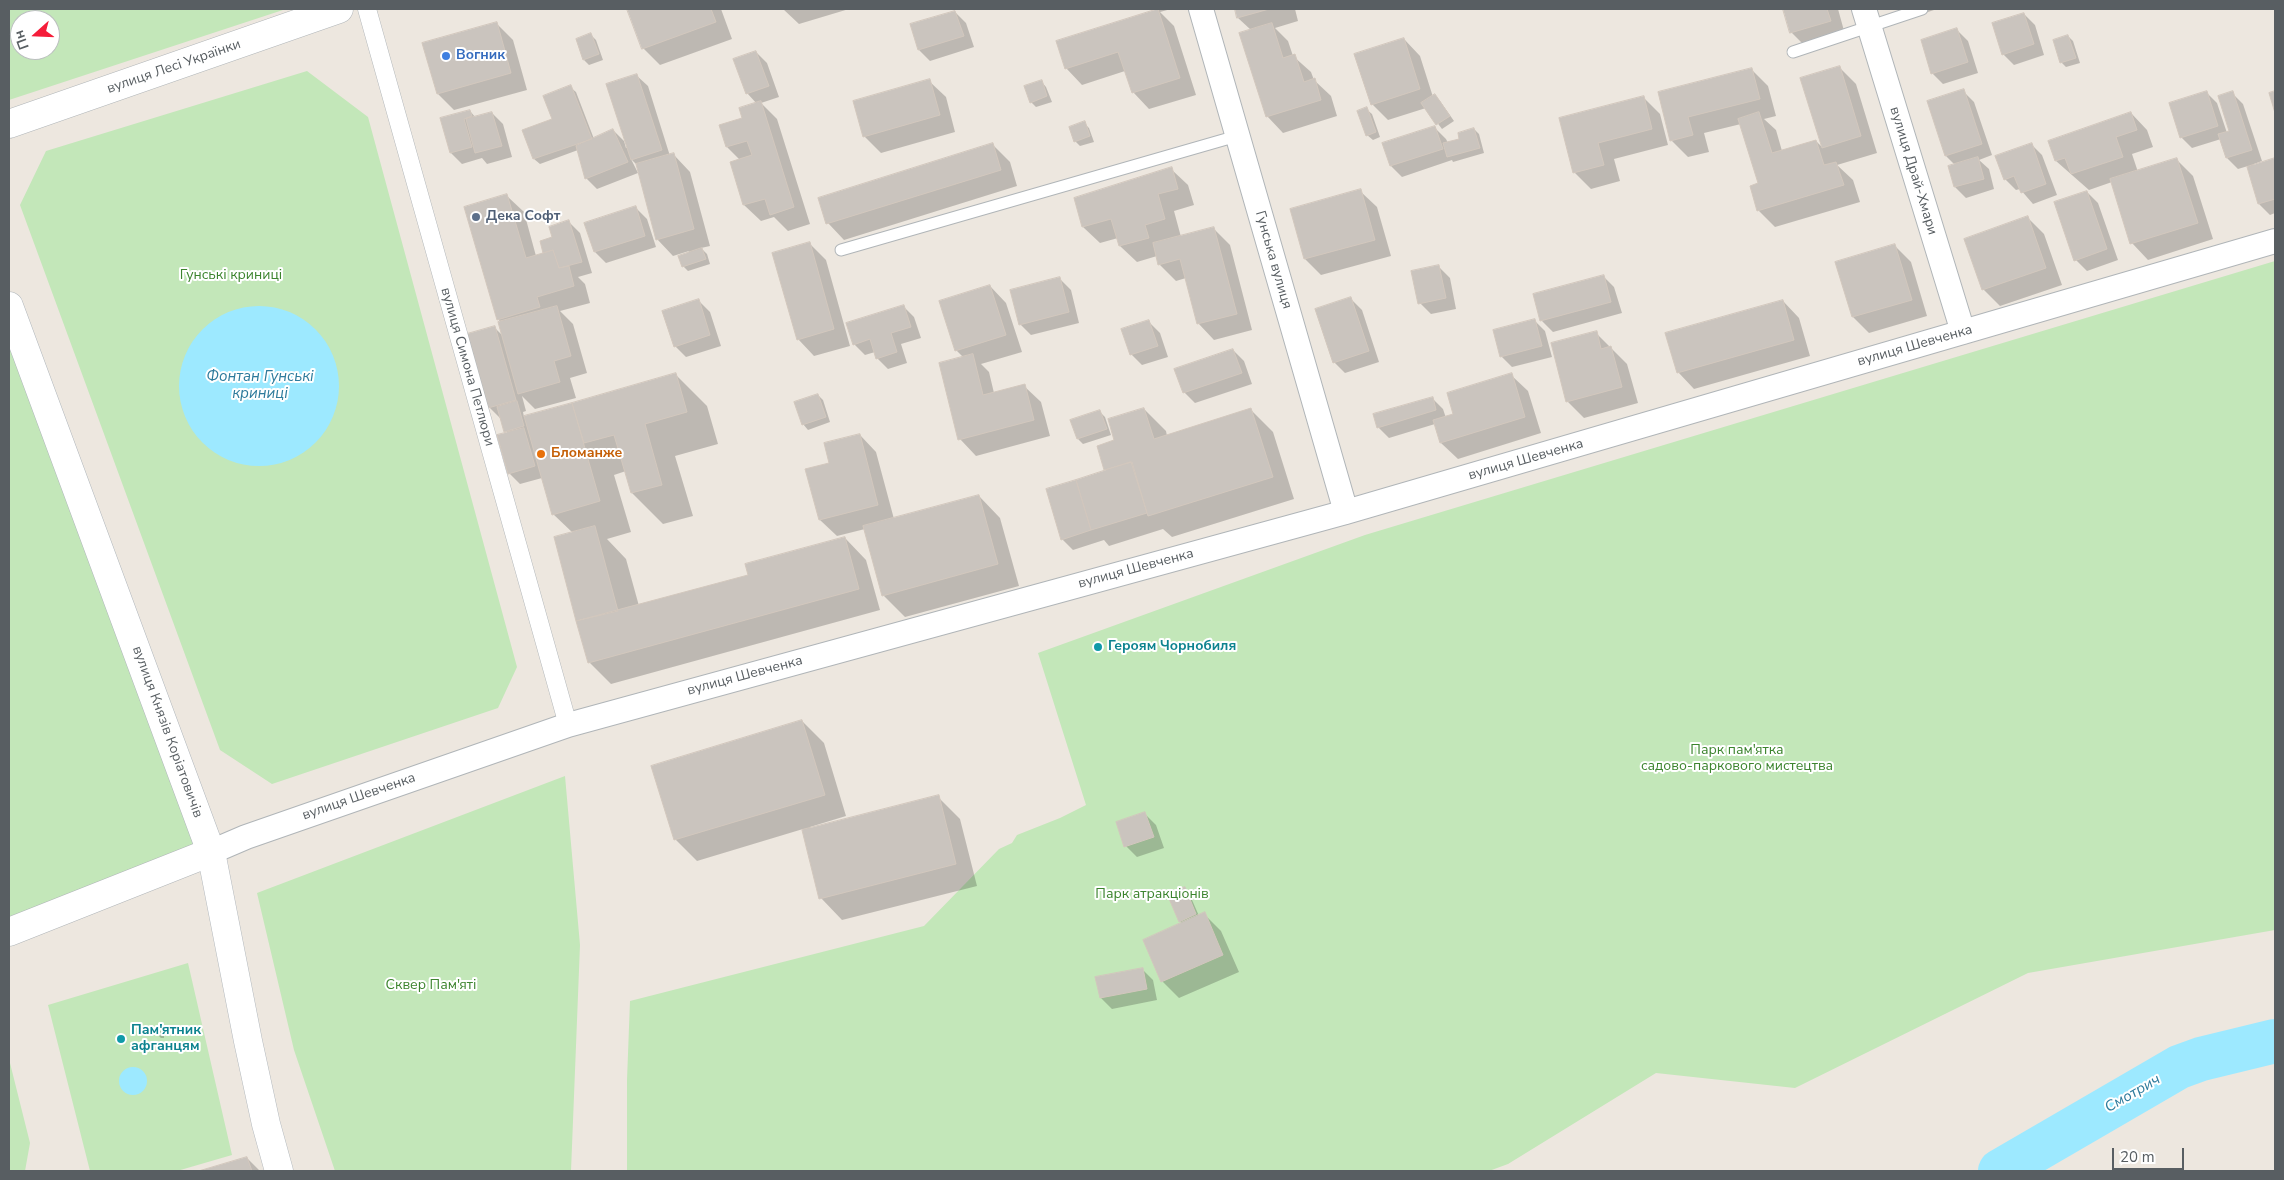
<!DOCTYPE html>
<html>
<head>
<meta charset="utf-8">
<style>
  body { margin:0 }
  #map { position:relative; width:2284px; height:1180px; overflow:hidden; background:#ede7df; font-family:"Nunito Sans",sans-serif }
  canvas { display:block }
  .frame { position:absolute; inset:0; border:10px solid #585e62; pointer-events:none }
  .north { position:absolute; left:10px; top:10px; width:50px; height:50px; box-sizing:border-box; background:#fff; border:1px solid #bcbfc0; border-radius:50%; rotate:250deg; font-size:14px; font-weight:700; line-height:20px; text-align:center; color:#585e62 }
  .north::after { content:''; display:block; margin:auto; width:18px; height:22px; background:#f51d3a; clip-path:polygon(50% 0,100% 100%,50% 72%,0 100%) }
  .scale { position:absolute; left:2112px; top:1148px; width:72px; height:22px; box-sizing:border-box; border:2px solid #585e62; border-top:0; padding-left:6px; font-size:15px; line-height:18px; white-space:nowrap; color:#585e62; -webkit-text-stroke:4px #fff; paint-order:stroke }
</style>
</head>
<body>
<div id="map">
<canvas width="2284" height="1180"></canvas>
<div class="frame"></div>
<div class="north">Пн</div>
<div class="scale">20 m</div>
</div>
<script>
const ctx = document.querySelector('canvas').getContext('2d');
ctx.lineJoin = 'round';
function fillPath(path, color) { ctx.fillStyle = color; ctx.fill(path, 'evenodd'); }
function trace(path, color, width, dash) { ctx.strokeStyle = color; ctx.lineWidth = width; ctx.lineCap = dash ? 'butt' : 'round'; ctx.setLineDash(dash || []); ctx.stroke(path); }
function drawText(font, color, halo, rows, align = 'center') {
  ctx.font = font + ' "Nunito Sans",sans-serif'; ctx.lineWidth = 4; ctx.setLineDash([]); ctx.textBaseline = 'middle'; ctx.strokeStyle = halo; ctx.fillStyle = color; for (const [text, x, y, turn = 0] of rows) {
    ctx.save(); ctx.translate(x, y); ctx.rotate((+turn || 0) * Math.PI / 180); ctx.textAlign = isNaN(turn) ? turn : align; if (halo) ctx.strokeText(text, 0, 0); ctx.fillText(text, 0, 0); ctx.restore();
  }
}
fillPath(new Path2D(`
  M9,9H286L9,100ZM20,20H50V50H20Z
  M307,71L368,117L517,667L498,708L272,784L220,750L20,205L46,151Z
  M2275,261V930L2028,973L1795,1088L1656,1073L1508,1164L1489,1171H627V1080L630,1001L924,926L999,849L1012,843L1017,835L1060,818L1086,805L1038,653L1365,535Z
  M9,306L211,852L9,932Z
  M565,776L580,945L571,1171H335L294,1050L257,893Z
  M188,963L232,1155L177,1171H90L48,1005Z
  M9,1059L30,1143L25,1171H9Z`), '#c3e7b9');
fillPath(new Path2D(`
  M179 386a80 80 0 1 1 160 0a80 80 0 1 1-160 0Z
  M119 1081a14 14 0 1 1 28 0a14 14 0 1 1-28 0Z`), '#9de9ff');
fillPath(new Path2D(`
  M629,9H721L732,39L660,65L643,48Z
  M783,9H849L799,24Z
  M1154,9H1171L1160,12L1174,26L1196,95L1149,109L1133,92L1125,71L1082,85L1066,68L1155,11Z
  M1236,9H1295L1298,21L1275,28L1288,41L1293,56L1311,72L1314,80L1331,96L1337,116L1283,133L1267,116L1251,30L1238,18Z
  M1784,9H1838L1846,38L1808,49L1791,32Z
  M1913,9H1937L1919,15Z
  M955,12L966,23L974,47L930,61L919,50L912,25Z
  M2024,14L2035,25L2044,55L2014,65L2003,54Z
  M496,23L513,40L527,90L454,110L438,94Z
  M1957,30L1968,41L1978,73L1943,84L1932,73Z
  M591,35L596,40L603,60L589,65L584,60L577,40Z
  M2068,36L2073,41L2080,63L2066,67L2061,62Z
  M1404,39L1420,56L1433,97L1435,96L1440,101L1454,121L1442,129L1426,108L1388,120L1372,104Z
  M756,52L767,63L779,97L761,103L777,119L810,224L788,231L774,217L761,221L744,205L731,163L740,160L727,147L744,119L757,104L747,93Z
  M1839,67L1856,84L1877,153L1837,165L1853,180L1860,202L1775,227L1759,211L1751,187L1759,184L1741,124L1704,133L1709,152L1688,157L1671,140L1659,93L1752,70L1768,86L1776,116L1764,119L1776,130L1782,151L1816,141L1823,148L1802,79Z
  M636,75L648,86L670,156L674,155L690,172L710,246L701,248L707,254L710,264L688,271L683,266L689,251L673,256L657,239L637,165L631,159L638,173L597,189L586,178L578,150L540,164L534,159L524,131L554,120L570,87L576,92L594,139L613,130L624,141L626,148L628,147Z
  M929,81L946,97L955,132L881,153L864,136Z
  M1041,81L1046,87L1052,102L1036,107L1031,102Z
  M1963,91L1974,102L1992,155L1979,160L1989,169L1994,189L1966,198L1955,187V165L1946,156Z
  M2206,92L2217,103L2227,133L2231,132L2232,93L2243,104L2262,161L2254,164L2255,166L2275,160V213L2270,215L2259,204L2248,166L2238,169L2227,158L2221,139L2192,148L2181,137Z
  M1643,97L1660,114L1668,145L1614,159L1620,181L1591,189L1574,172L1560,119Z
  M1366,109L1372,114L1380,137L1373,140L1367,135Z
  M470,111L476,118L492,113L503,124L512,157L487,164L482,158L462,164L451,153L441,119Z
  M2131,113L2147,130L2153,147L2132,154L2138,172L2176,159L2193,176L2213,239L2148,260L2132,243L2112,182L2089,190L2056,161Z
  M1084,123L1089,128L1094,142L1080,146L1075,141Z
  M1435,128L1446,139L1448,143L1461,140L1474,129L1479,134L1484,153L1453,162L1452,160L1402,177L1391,166Z
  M2031,144L2042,155L2057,195L2033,204L2020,189L2016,190L2005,179Z
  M993,145L1010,162L1017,186L844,240L828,223Z
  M1171,169L1188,185L1194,205L1174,211L1181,237L1214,229L1230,245L1252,330L1214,340L1198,323L1186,278L1176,281L1159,264L1157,256L1137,262L1120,246L1118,238L1100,243L1083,227Z
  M1360,191L1377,207L1391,256L1321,275L1305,259Z
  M2087,192L2098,203L2118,260L2087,271L2076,260Z
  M507,196L524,212L536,256L545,254L553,238L569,222L580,233L592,273L578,277L585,284L590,303L560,311L573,324L587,373L570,378L576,398L535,409L522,396L526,411L523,412L524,417L676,375L707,406L718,444L675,456L693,516L663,524L632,493L626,471L614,475L631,532L607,539L626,559L639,606L750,576L845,538L866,560L880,610L611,684L589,662L573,533L553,514L542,478L520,484L509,473L508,434L500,418L489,407L494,327L503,336L501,323L498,319Z
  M636,208L647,219L656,247L606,263L595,252Z
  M2028,218L2044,234L2062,285L2000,306L1984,290L1966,239Z
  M809,243L826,260L850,346L814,356L798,339Z
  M1895,246L1911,262L1927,316L1869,333L1853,317Z
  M1439,267L1450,278L1456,309L1431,314L1420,303Z
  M1603,276L1614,287L1622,313L1553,332L1542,321L1535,295Z
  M1060,279L1071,290L1079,323L1031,335L1020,324Z
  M990,286L1006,303L1022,352L981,364L989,372L994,393L1024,386L1041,402L1050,436L976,456L960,439L964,358L956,350Z
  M1351,299L1362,310L1379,362L1345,373L1334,362Z
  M699,301L710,312L721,346L686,357L675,346Z
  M1783,301L1799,318L1810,356L1694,389L1678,372Z
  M903,306L914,317L921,338L901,344L907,363L888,369L877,358L875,352L865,355L854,344Z
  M1534,320L1545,331L1552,357L1512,367L1501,356Z
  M1149,322L1160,333L1168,357L1142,365L1131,354Z
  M1596,333L1627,364L1638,403L1584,418L1567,401Z
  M1233,350L1244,361L1252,384L1195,403L1184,392Z
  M1511,375L1528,391L1541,433L1458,459L1441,443L1435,424L1389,438L1378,427L1432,398L1443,409L1446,418L1455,415Z
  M818,395L823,400L830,422L808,430L803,424Z
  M1144,409L1166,431L1167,436L1251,410L1273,432L1294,499L1172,537L1163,529L1109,546L1104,540L1073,550L1062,539L1107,471L1105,470L1116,441Z
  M1100,412L1105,417L1111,435L1083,444L1078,439Z
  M860,435L876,452L894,519L979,496L1000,518L1019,586L905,617L883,595L865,529L837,536L820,520L807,470L830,464Z
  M802,721L824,743L846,816L810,827L811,829L938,797L960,819L977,886L842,920L821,898L803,829L697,861L675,839Z
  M1145,814L1156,825L1164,848L1137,857L1126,846Z
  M1184,888L1189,893L1199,916L1204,914L1221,931L1239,972L1179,998L1162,981L1182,924L1180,921Z
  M1142,969L1153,980L1157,1000L1112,1009L1101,998Z
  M158,1029L164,1034V1038H161L156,1033Z
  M247,1158L260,1171H204Z`), '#0003');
trace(new Path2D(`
  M2000,1171L2179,1067L2201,1059L2275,1041`), '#9de9ff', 44);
const building = new Path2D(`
  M627,9H711L716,22L642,49Z
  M1158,9L1180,78L1132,93L1118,52L1065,69L1056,41Z
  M1235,9H1269L1237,18Z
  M1783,9H1827L1831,21L1790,33Z
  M955,11L964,36L918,50L910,24Z
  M2024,13L2034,44L2002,55L1992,23Z
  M497,22L511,73L437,94L422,43Z
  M1272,23L1283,58L1295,54L1304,82L1315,78L1321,100L1266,117L1239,33Z
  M1957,28L1968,62L1931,74L1921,40Z
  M591,33L599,54L583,60L576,39Z
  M2068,35L2076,58L2060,63L2053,40Z
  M1404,38L1420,89L1371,105L1354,54Z
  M756,51L769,86L746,94L733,59Z
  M1840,66L1861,136L1822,148L1800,78Z
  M1752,68L1760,99L1688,117L1693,135L1670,141L1658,92Z
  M637,74L662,150L631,160L606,84Z
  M930,79L940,115L863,137L853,101Z
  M1042,80L1047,96L1030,103L1024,86Z
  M571,85L592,139L533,159L522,130L552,119L543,96Z
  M1964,89L1982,144L1945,156L1927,101Z
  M2207,91L2218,126L2180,138L2169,103Z
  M2233,91L2252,150L2226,158L2218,134L2229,131L2218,96Z
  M2275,91V113L2269,93Z
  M1435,94L1450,116L1436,125L1421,103Z
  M1644,96L1652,129L1598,143L1604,165L1573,173L1559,118Z
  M761,101L794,207L770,215L765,199L743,205L730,162L752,155L747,141L726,147L719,125L742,118L739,108Z
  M1367,107L1376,132L1366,136L1357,111Z
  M470,110L472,116L464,119L472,147L450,153L440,118Z
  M492,112L502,146L475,153L466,119Z
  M1759,112L1772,153L1816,140L1824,165L1836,162L1844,185L1757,211L1750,186L1758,183L1738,119Z
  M2131,112L2137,130L2116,137L2123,157L2071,174L2065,158L2055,161L2048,141Z
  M1085,121L1090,136L1074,142L1069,127Z
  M1435,126L1443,149L1390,166L1382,143Z
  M1474,128L1480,148L1447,157L1443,143L1459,139L1458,133Z
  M613,129L628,162L585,179L576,146Z
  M993,143L1001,170L826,224L818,198Z
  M2032,143L2046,184L2021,193L2014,176L2004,180L1995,156Z
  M674,153L694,229L656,240L636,164Z
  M1978,157L1984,179L1954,187L1948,166Z
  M2177,158L2198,223L2130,244L2110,179Z
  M2275,158V199L2258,204L2247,167Z
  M1172,167L1178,189L1158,194L1165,219L1145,225L1149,238L1119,246L1111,219L1082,227L1074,198Z
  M1361,189L1375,240L1304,259L1290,209Z
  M2087,191L2107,249L2074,261L2054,202Z
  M507,194L526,258L553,250L559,268L569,266L574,286L537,297L540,307L497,320L464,207Z
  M636,206L645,236L594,252L584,223Z
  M2028,216L2046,268L1982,290L1964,239Z
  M569,220L582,262L559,268L553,250L543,253L540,241L552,237L549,227Z
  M1214,227L1237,314L1197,324L1180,259L1158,265L1153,243Z
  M810,242L834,329L797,340L772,253Z
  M1895,244L1912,300L1852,317L1835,262Z
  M702,248L706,259L682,267L678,256Z
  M1439,265L1446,298L1418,304L1411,271Z
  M1604,275L1611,302L1540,321L1533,294Z
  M1060,277L1069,312L1019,325L1010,290Z
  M990,285L1006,335L955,351L939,301Z
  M1351,297L1369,351L1333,363L1315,309Z
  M699,299L710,335L674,347L662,311Z
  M1783,300L1794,340L1677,373L1665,333Z
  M904,305L911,327L891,333L897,352L876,359L870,339L853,345L846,323Z
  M557,306L571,356L554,361L560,382L518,394L498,322Z
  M1535,319L1542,346L1500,357L1493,330Z
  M1149,320L1158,346L1130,355L1121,329Z
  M495,326L516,400L488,408L467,334Z
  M1597,331L1601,349L1611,346L1622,387L1566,402L1551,343Z
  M1233,349L1242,373L1183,393L1174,369Z
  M973,354L983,395L1025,384L1034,420L958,440L939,363Z
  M676,373L687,412L645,424L662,485L631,493L614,435L584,443L572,403Z
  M1512,373L1525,417L1440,443L1433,420L1453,414L1447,393Z
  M818,394L826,417L802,425L794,402Z
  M1433,397L1436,410L1377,428L1373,414Z
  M517,401L524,426L504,432L497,407Z
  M572,403L600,501L552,515L524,416Z
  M1144,408L1154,439L1251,408L1273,477L1148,516L1132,462L1104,470L1097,446L1114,440L1108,419Z
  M1100,410L1107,429L1077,439L1070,420Z
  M524,428L535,466L508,474L497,435Z
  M860,434L878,505L819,520L805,469L829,463L824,443Z
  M1131,462L1147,513L1091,530L1076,480Z
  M1076,480L1091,530L1061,540L1046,489Z
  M979,495L998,564L882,596L863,526Z
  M595,526L618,611L576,621L554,537Z
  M845,537L859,589L588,663L576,621L748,575L745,564Z
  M802,720L825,795L674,840L651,766Z
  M939,795L956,864L819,899L802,830Z
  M1145,812L1154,837L1124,847L1116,822Z
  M1185,887L1196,914L1179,922L1167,894Z
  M1205,912L1223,955L1161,982L1143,940Z
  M1143,968L1147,989L1100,998L1095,977Z
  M154,1028H159V1033H154Z
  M247,1157L252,1171H199Z`);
fillPath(building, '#cac4be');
trace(building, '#d2c7bd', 1);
const service = new Path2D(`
  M1793,52L1922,9
  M841,250L1237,136`);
const pedestrian = new Path2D(`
  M367,9L568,725`);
const minor = new Path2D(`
  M1201,9L1346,512
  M1864,9L1963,332
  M211,852L246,837L568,725L1346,512L2275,241`);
const tertiary = new Path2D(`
  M9,124L339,9
  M9,932L211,852`);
const secondary = new Path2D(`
  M9,306L211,852L248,1041L266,1124L279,1171`);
trace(service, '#b0b5b8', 13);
trace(pedestrian, '#b0b5b8', 19);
trace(minor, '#b0b5b8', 26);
trace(tertiary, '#b0b5b8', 29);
trace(secondary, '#b1b7bc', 29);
trace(service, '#fff', 11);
trace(pedestrian, '#fff', 18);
trace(minor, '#fff', 24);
trace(tertiary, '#fff', 28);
trace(secondary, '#fff', 28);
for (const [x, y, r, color] of [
  [446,56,5,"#3f7fe0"],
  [476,217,5,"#5c6f8a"],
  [541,454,5,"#e8710a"],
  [1098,647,5,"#0f9aa8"],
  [121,1039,5,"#0f9aa8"]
]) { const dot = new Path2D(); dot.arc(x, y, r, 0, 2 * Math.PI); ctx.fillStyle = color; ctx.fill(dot); trace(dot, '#fff', 2); }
drawText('bold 14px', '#366cbe', '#fff', [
  ["Вогник",456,56]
], 'left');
drawText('14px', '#585e62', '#fff', [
  ["вулиця Лесі Українки",174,67,-19],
  ["вулиця Драй-Хмари",1913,171,73],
  ["Гунська вулиця",1273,260,74],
  ["вулиця Шевченка",1915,346,-16],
  ["вулиця Симона Петлюри",467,367,74],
  ["вулиця Шевченка",1526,460,-16],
  ["вулиця Шевченка",1136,569,-15],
  ["вулиця Шевченка",745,676,-15],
  ["вулиця Князів Коріатовичів",167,732,70],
  ["вулиця Шевченка",359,797,-19]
]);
drawText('bold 14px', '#4e5e75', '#fff', [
  ["Дека Софт",486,217]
], 'left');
drawText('14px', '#3c842e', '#fff', [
  ["Гунські криниці",231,276],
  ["Парк пам'ятка",1737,751],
  ["садово-паркового мистецтва",1737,767],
  ["Парк атракціонів",1152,895],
  ["Сквер Пам'яті",431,986]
]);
drawText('bold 14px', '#c56008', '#fff', [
  ["Бломанже",551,454]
], 'left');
drawText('bold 14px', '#0d838f', '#fff', [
  ["Героям Чорнобиля",1108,647],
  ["Пам'ятник",131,1031],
  ["афганцям",131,1047]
], 'left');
drawText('italic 15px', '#2e7b9c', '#fff', [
  ["Фонтан Гунські",260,377],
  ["криниці",260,394],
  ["Смотрич",2133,1094,-30]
]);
</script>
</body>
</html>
